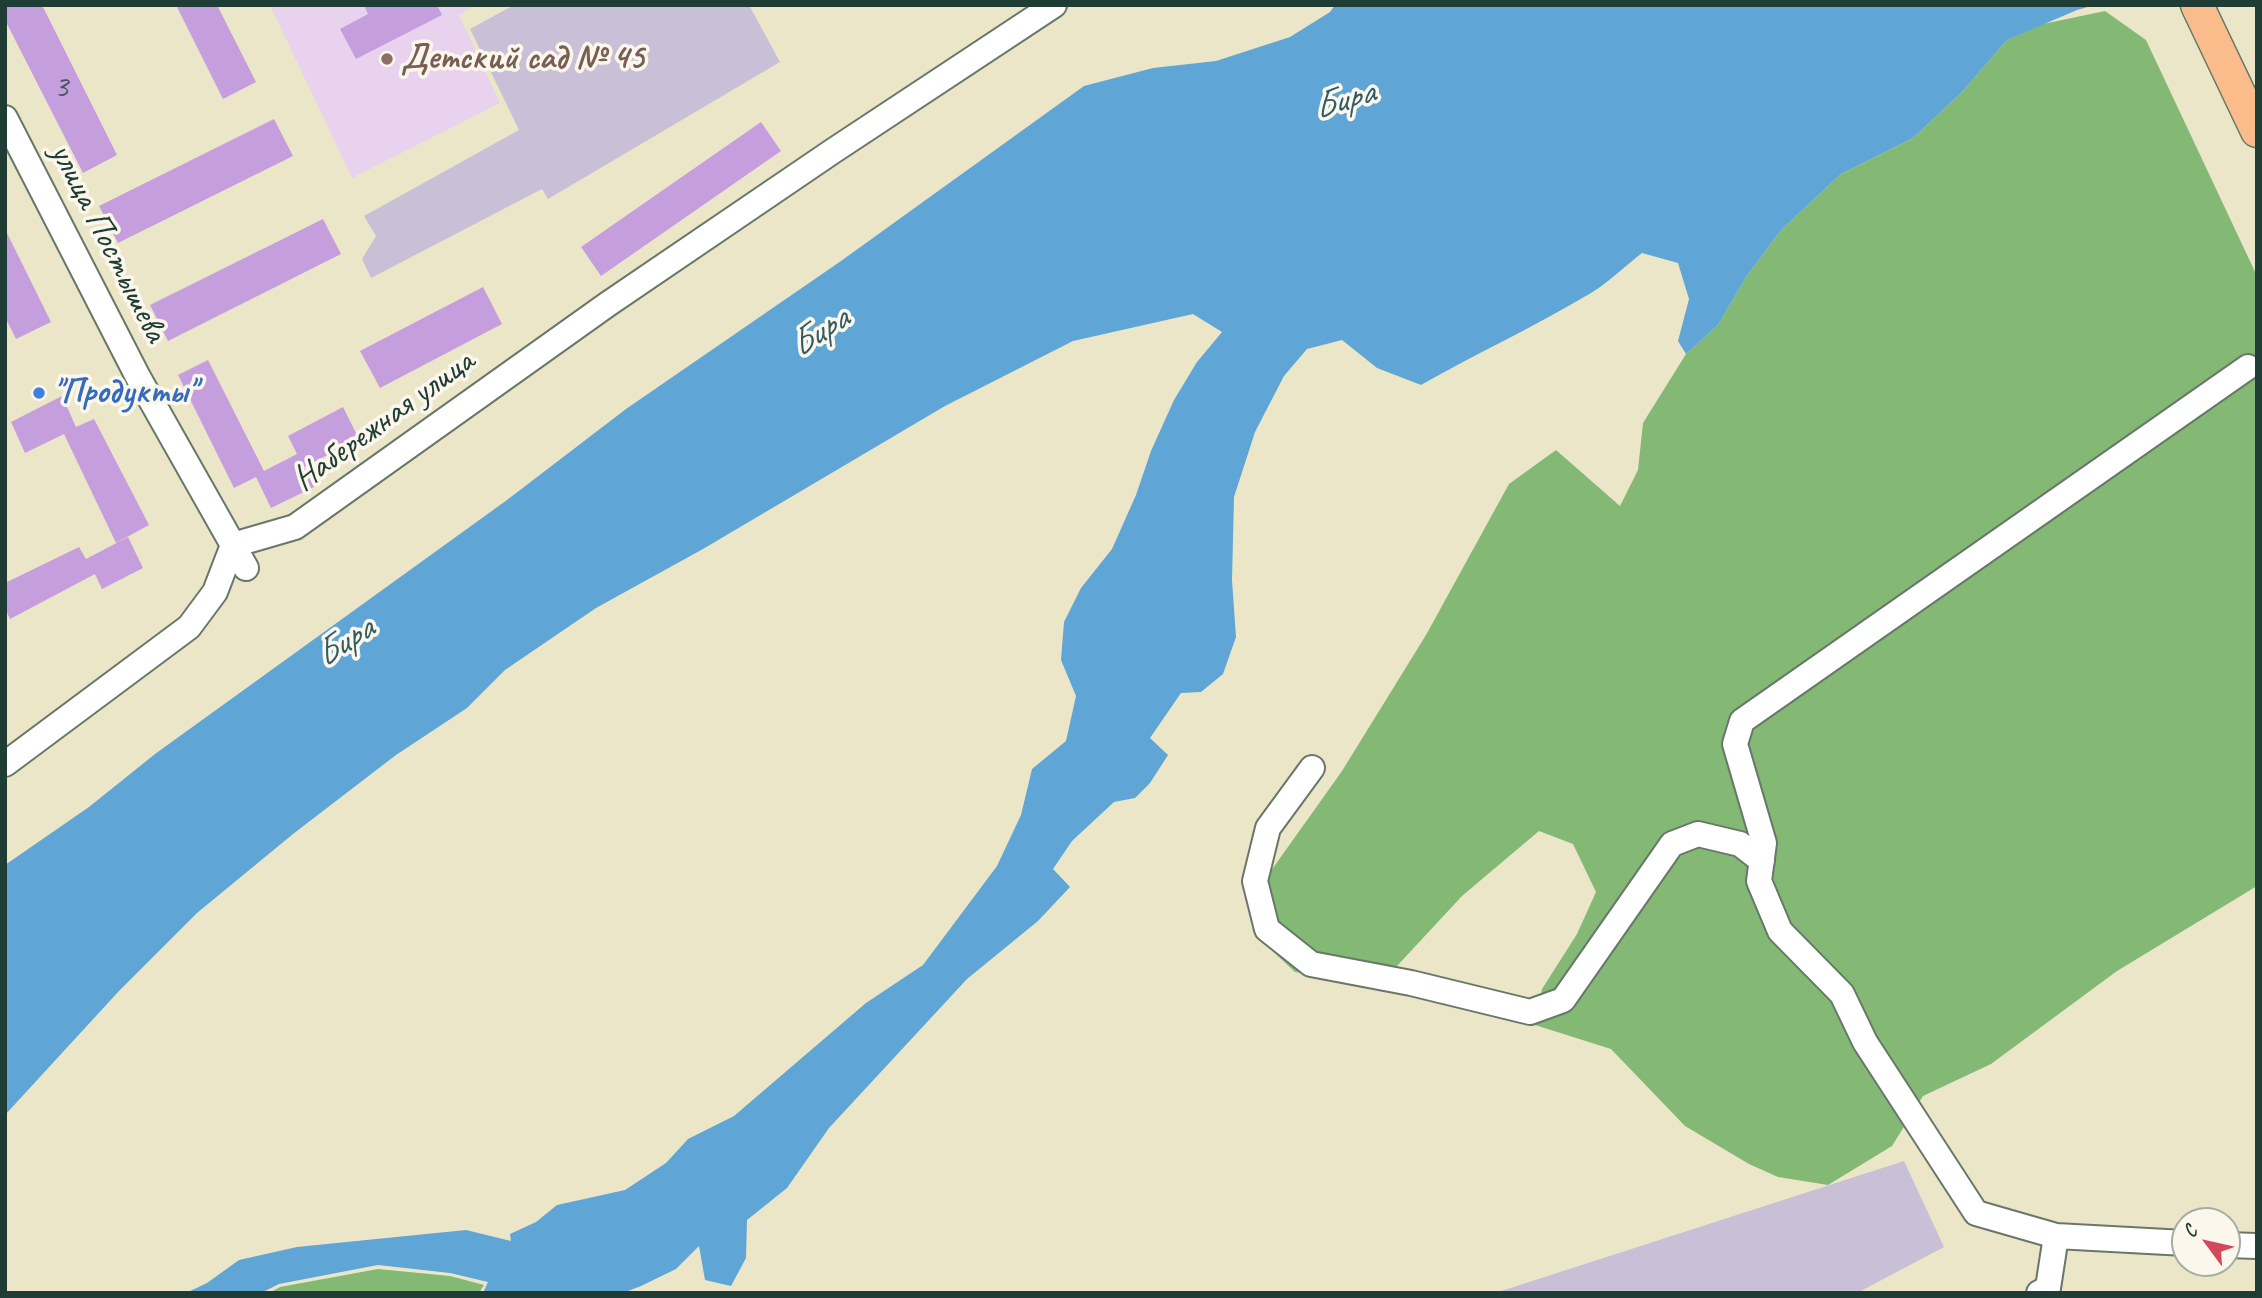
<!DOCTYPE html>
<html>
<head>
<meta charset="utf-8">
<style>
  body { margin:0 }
  #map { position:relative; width:2262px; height:1298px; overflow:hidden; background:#ece6c9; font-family:Caveat,sans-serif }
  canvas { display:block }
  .frame { position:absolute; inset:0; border:7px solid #1f3d34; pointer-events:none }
  .north { position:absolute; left:2171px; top:1207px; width:70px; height:70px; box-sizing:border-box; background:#fbf7ec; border:2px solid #a3ada2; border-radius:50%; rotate:303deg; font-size:19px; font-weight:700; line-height:28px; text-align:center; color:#1f3d34 }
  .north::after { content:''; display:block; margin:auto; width:24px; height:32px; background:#d1495b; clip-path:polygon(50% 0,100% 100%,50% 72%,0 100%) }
</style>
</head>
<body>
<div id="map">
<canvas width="2262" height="1298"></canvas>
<div class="frame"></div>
<div class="north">С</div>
</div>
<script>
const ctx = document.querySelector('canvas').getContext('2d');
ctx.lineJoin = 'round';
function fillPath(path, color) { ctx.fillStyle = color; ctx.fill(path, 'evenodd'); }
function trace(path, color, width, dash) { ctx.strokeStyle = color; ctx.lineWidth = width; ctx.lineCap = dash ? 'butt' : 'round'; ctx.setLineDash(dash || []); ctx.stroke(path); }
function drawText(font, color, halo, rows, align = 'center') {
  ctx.font = font + ' Caveat,sans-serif'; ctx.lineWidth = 7; ctx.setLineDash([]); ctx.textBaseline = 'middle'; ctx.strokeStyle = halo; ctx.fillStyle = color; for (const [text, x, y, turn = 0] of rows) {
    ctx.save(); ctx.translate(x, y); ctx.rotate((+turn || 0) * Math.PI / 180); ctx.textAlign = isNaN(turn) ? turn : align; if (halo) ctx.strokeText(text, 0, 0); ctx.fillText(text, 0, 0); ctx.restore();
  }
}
fillPath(new Path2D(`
  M270,5H475L459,15L500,103L352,178Z`), '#e8d2ee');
fillPath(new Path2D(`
  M514,5H749L780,62L548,199L542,189L371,278L362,259L376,236L364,216L519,130L470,29Z
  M1904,1161L1944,1247L1857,1293H1495Z`), '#c9bfd7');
fillPath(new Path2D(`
  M2105,11L2146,40L2257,276V886L2117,971L1991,1064L1923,1096L1892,1146L1828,1185L1778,1177L1749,1164L1685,1126L1611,1049L1535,1025L1542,989L1577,934L1596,892L1573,844L1539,831L1462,896L1397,966L1349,980L1295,972L1262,941L1252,913L1268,875L1342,771L1426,635L1509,484L1556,450L1620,506L1638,470L1643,423L1686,354L1718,325L1746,277L1781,230L1841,174L1913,138L1962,92L2007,40L2043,24Z
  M378,1269L450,1276L484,1285L479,1293H269L280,1287Z`), '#83b975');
fillPath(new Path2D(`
  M1335,5H2095L2077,10L2007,40L1962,92L1913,138L1841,174L1781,230L1746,277L1718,325L1686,354L1678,341L1689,299L1678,263L1642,253C1625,266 1609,282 1591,293C1536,326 1477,353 1421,385L1377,368L1342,340L1307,349L1284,376L1255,432L1234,497L1232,580L1236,637L1223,674L1201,692L1181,693L1150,738L1168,755L1150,783L1135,798L1114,802L1072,841L1053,869L1070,887L1038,921L967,979L829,1128L787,1188L747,1220L746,1258L731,1286L705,1280L699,1246L676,1269L641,1286L623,1293H483L488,1282L450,1273L378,1265L279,1284L261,1293H186L207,1283L239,1260L297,1247L466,1230L511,1241L510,1234L536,1222L557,1205L625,1190L666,1163L688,1139L734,1116L866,1003L923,965L997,866L1021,815L1032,769L1066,741L1076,696L1061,660L1064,622L1081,588L1112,549L1136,495L1151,451L1174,400L1197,362L1222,332L1193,314L1073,341L945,406L703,549L596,608L505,670L467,708L396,755L293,834L197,913L119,991L5,1115V865L89,807L155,754L507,500L626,409L841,261L1084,86L1153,68L1216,61L1290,37L1330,12Z`), '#5fa5d5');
fillPath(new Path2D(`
  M5,5H42L117,155L83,173L5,20Z
  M176,5H217L256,82L223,99Z
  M364,5H437L442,15L356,59L340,29L368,14Z
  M274,119L293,156L118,243L99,206Z
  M761,122L781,151L601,276L581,247Z
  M323,219L341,254L168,341L150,305Z
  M5,229L51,322L16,339L5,317Z
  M483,287L502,324L380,388L360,351Z
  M208,360L264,471L297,454L288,436L343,407L359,439L304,467L314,487L271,508L256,477L234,488L178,375Z
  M62,396L76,427L94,419L149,525L116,543L64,434L25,453L11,422Z
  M128,537L143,568L102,589L95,574L10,619L5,608V583L79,547L86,559Z`), '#c59ede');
const minor = new Path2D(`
  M5,118L138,377L246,568
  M233,545L295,527L608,304L833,151L1054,5
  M5,764L189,627L215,592L233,545
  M1312,768L1268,828L1255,881L1267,929L1311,964L1411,983L1530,1012L1563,1000L1672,844L1698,834L1740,844L1762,861
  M2185,1243L2056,1236L1976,1213L1865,1042L1842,994L1780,931L1759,881L1764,843L1735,744L1742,721L2248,367
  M2227,1245L2257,1246
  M2039,1293L2048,1288L2056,1236`);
const major = new Path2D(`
  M2197,5L2257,131`);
trace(minor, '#677868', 28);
trace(major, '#677868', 35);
trace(minor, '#fff', 24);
trace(major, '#fabc8b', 32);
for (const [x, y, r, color] of [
  [387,59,7,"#8d6e63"],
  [39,393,7,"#3f7fe0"]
]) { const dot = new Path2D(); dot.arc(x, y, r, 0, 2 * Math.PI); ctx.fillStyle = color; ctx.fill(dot); trace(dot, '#fbf7ec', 2.5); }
drawText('32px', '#48555e', null, [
  ["3",61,88]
]);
drawText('bold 35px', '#785e54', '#fbf7ec', [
  ["Детский сад № 45",401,59]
], 'left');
drawText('35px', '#1f3d34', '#fbf7ec', [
  ["улица Постышева",108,243,63],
  ["Набережная улица",384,421,-36]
]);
drawText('bold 35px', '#366cbe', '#fbf7ec', [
  ["\"Продукты\"",53,393]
], 'left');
drawText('italic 37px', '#325c64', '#fbf7ec', [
  ["Бира",1344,101,-17],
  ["Бира",820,333,-33],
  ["Бира",345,643,-33]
]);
</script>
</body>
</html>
